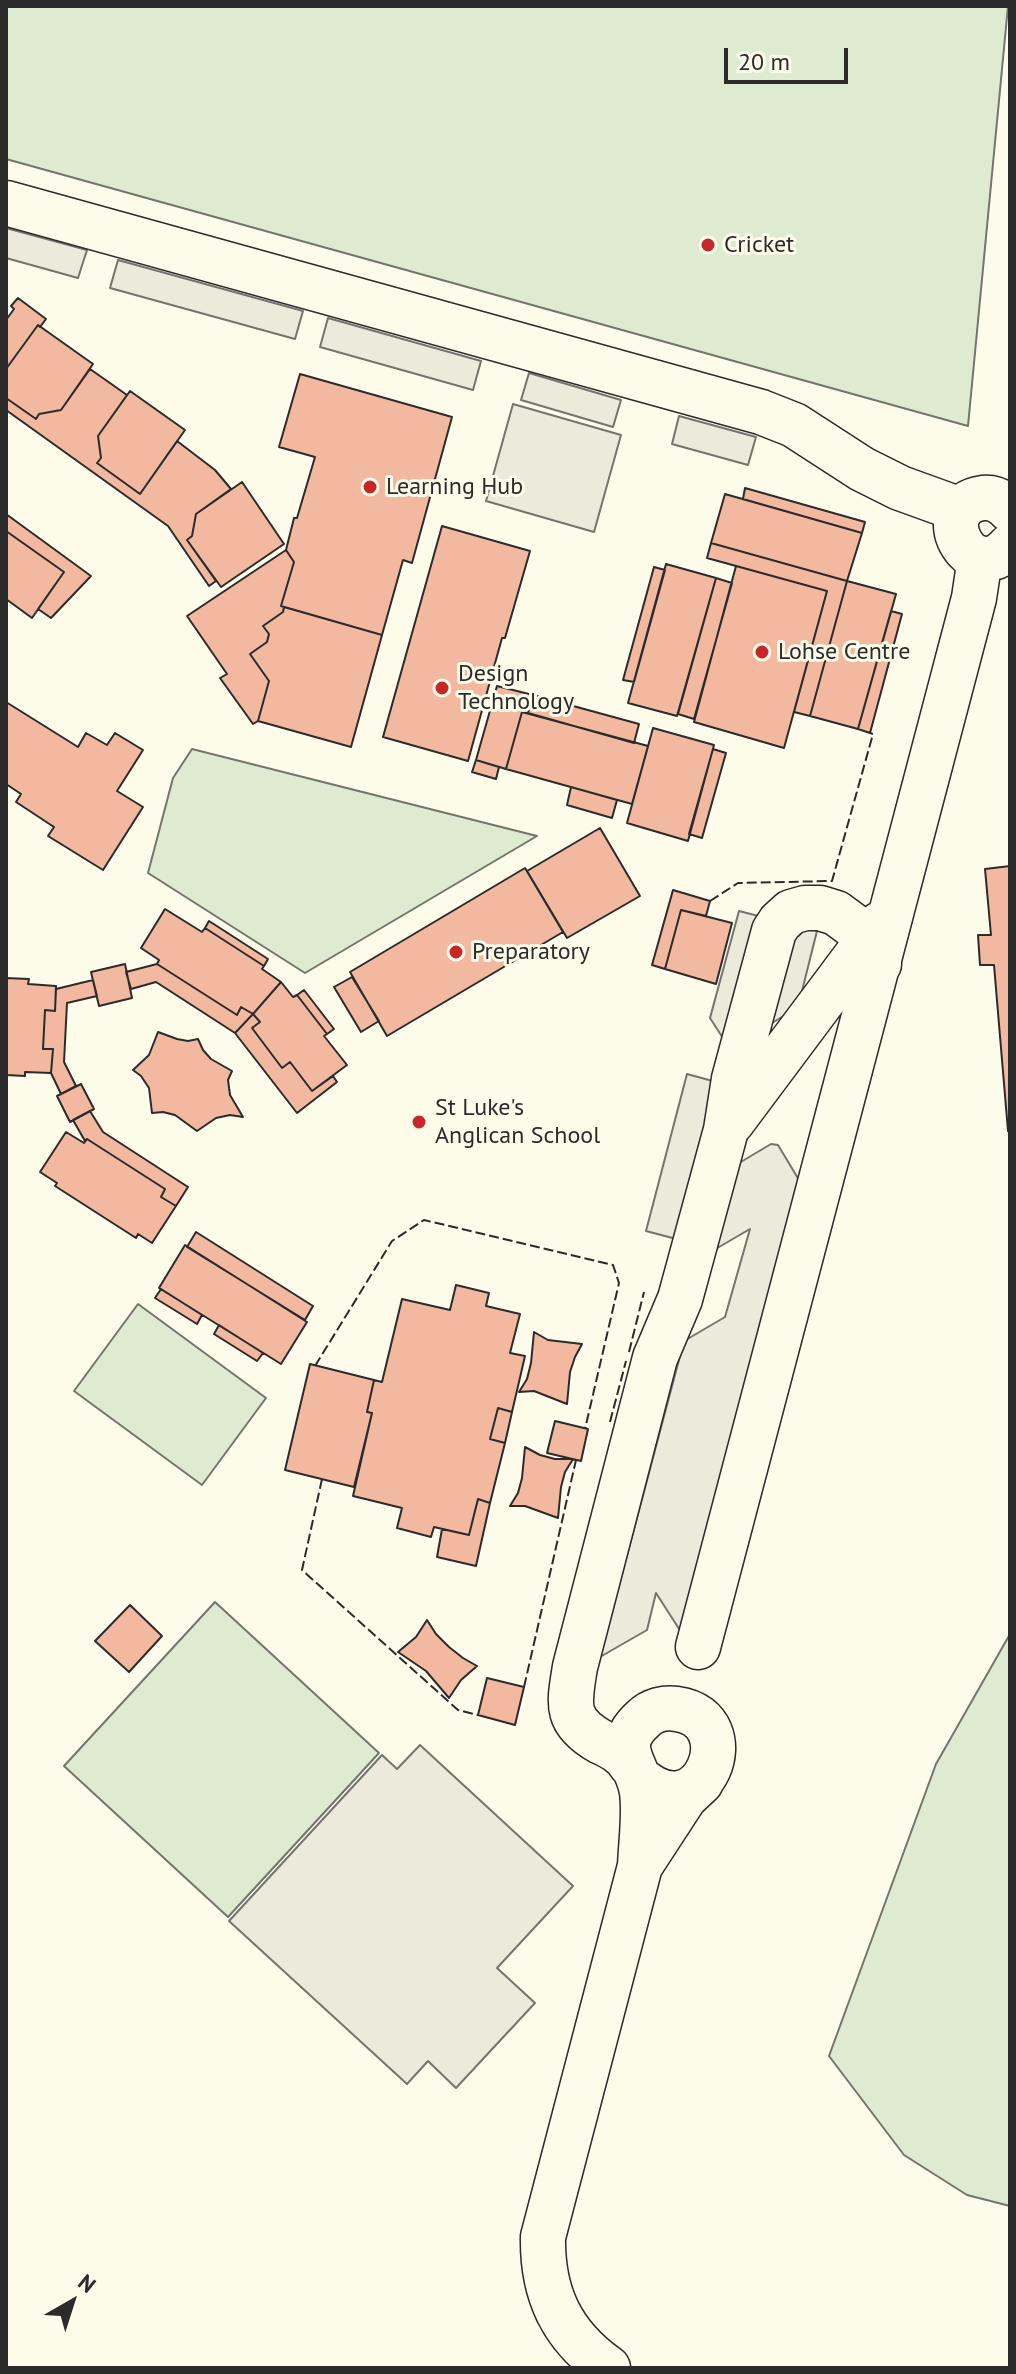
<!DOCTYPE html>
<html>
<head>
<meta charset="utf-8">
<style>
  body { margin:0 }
  #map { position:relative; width:1016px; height:2374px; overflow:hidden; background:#fdfbea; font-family:"PT Sans",sans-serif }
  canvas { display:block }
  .frame { position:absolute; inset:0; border:8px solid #2b2b2b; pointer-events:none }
  .north { position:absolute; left:32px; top:2262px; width:80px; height:80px; -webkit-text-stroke:6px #fdfbea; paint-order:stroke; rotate:39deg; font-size:22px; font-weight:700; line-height:32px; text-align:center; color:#2b2b2b }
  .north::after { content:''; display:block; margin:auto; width:28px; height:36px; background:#2b2b2b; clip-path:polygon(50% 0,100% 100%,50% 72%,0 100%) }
  .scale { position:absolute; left:724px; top:48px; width:124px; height:36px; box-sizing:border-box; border:4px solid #2b2b2b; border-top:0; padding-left:10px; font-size:24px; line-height:28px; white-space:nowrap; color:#2b2b2b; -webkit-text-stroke:6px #fdfbea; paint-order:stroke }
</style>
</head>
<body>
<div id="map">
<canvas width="1016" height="2374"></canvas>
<div class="frame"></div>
<div class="north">N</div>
<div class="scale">20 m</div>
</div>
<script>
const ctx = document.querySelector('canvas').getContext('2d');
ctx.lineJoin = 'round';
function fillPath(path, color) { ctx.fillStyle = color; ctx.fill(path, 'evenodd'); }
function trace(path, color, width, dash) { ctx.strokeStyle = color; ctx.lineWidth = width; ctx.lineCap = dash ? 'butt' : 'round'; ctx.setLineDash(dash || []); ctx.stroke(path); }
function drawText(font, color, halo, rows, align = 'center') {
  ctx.font = font + ' "PT Sans",sans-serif'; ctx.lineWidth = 6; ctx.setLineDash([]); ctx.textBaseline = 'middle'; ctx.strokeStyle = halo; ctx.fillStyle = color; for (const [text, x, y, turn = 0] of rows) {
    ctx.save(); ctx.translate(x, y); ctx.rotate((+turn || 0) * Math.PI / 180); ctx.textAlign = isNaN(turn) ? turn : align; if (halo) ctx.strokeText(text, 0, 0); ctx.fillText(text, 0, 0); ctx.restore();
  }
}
const green = new Path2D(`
  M6,6H1008L968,426L6,159Z
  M192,749L537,836L305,973L148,873L173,778Z
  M138,1304L266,1398L202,1485L74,1391Z
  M215,1602L379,1753L228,1917L64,1766Z
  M1010,1634V2206L967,2195L904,2155L829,2056L936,1764Z`);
fillPath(green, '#deebd1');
trace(green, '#74746e', 2);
const parking = new Path2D(`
  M6,228L87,250L78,278L6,258Z
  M118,260L303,311L295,339L110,288Z
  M328,318L481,361L473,390L320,347Z
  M529,373L621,400L613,427L521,400Z
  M513,404L621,435L594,532L486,501Z
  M679,416L756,437L748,465L672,444Z
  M739,911L817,931L798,1007L730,1049L710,1018Z
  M687,1074L720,1083L680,1240L646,1231Z
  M771,1144L778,1145L802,1185L683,1635L656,1593L647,1630L600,1657L684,1341L725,1317L750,1229L707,1254L729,1169Z
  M420,1745L573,1886L497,1968L535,2003L456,2088L428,2061L407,2084L229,1921L382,1755L397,1769Z`);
fillPath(parking, '#eceadb');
trace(parking, '#74746e', 2);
const building = new Path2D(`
  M18,298L46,319L40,327L38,325L6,369V320L14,309L11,306Z
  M38,325L93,364L61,410L39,414L36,419L6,398V369Z
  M90,369L127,395L98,436L101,458L97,463L140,494L177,441L215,470L231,489L196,514L192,536L187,540L216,581L209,586L168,526L6,410V398L36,419L39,414L61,410Z
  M300,374L452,417L412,563L403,560L382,635L281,606L294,562L286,550L294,518H297L315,457L279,447Z
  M130,391L185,430L140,494L97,463L101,458L98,436Z
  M242,482L284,544L221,587L187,540L192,536L196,514Z
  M745,488L865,522L862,533L743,499Z
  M725,494L862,533L847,581L711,543Z
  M6,514L91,576L51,618L38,609L64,572L6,531Z
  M442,526L530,551L505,638H502L468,761L383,737Z
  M6,531L64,572L32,618L6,599Z
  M711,543L847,581L810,716L794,712L827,591L707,558Z
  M286,550L294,562L281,606L284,607L283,612L263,626L269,634L267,642L250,654L269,681L258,721L253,724L220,678L227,674L187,616Z
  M666,564L716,578L677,716L628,703Z
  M736,566L827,591L784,748L694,722Z
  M654,567L665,570L634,682L623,680Z
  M716,578L732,583L694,719L678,714Z
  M847,581L896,594L858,729L810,716Z
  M284,607L382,635L351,747L258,721L269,681L250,654L267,642L269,634L263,626L283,612Z
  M891,611L902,614L870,733L858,729Z
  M497,686L533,695L528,713L522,712L506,769L476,760Z
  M533,695L639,724L634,743L528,713Z
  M6,702L78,747L86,733L107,745L115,733L143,750L117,791L143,807L103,870L48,836L54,827L16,802L21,794L6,784Z
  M522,712L648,746L632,804L506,769Z
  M653,728L714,745L688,841L627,823Z
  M713,749L726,753L702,838L689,834Z
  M476,760L499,767L496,779L472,772Z
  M571,787L617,800L612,818L567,805Z
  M600,828L640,896L567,938L527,871Z
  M1010,866V1130L1008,1131L994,965H980L978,935H991L985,869Z
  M525,868L563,932L387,1036L350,972Z
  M673,890L710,901L706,916L681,910L665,969L652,965Z
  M165,909L202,932L205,928L264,966L262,969L281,982L253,1014L241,1007L237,1015L157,964L159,960L141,948Z
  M681,910L732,923L716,984L665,969Z
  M209,921L268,959L264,966L205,928Z
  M125,964L132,998L99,1006L91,972Z
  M157,964L237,1015L241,1007L253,1014L235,1033L156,982L131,989L126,972Z
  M352,977L379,1021L361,1032L334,987Z
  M6,978L29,979L28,984L56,986L55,1011L45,1010L43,1049H53L51,1073L25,1072V1076L6,1075Z
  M93,980L97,996L67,1003L64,1062L76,1086L61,1094L51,1073L53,1049H43L45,1010L55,1011L56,989Z
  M281,982L293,997L297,995L327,1034L324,1036L347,1065L312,1091L290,1062L282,1068L252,1028L260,1022L253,1014Z
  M304,990L334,1029L327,1034L297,995Z
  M253,1014L260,1022L252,1028L282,1068L290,1062L312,1091L333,1076L337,1082L297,1113L235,1033Z
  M158,1032L177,1039L188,1041L198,1039L203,1050L211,1059L232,1071L228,1080L230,1095L243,1117L230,1115L216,1118L197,1131L175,1115L163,1112L152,1113L149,1088L141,1076L133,1070L149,1055Z
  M81,1084L94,1109L70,1122L57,1096Z
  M90,1111L103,1132L188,1187L176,1206L161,1197L165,1189L87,1139L85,1141L73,1120Z
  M66,1132L84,1143L87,1139L165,1189L161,1197L176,1206L152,1243L138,1234L136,1238L55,1186L57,1183L40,1172Z
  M196,1232L313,1306L305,1320L187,1247Z
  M185,1245L307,1322L281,1364L159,1288Z
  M456,1285L489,1293L486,1306L520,1314L510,1353L525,1356L512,1412L498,1408L490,1439L505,1443L490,1503L478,1499L469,1535L434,1527L431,1537L397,1528L402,1508L353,1496L372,1413L367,1412L374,1380L382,1382L402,1299L450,1310Z
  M161,1289L202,1315L197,1324L155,1298Z
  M219,1325L263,1353L257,1361L214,1334Z
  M534,1332L548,1340L582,1344L575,1357L570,1372L567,1404L534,1391L519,1392L527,1379L531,1363Z
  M310,1364L374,1380L367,1412L372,1413L354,1487L285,1470Z
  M498,1408L512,1412L505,1443L490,1439Z
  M555,1421L588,1429L581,1461L547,1453Z
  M525,1447L540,1455L555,1459H573L565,1472L561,1487L558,1518L525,1506H510L518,1493L522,1478Z
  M478,1499L490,1503L476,1566L437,1557L442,1529L469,1535Z
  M130,1605L162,1636L129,1672L95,1641Z
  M427,1620L436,1634L449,1647L463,1658L477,1666L461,1680L449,1698L426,1671L398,1652L416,1637Z
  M487,1678L524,1687L515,1725L478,1715Z`);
fillPath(building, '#f2b8a0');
trace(building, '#2b2b2b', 2);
const minor = new Path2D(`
  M6,203L761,412L794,425L862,469L900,488L961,510
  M1010,510C1003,502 994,497 983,498C926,506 971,591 1010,546
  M732,1122L880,924
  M698,1647L974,598L980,558
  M631,1765C623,1753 614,1748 601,1742C564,1721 569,1704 575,1667L655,1358L680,1299L726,1130L734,1079L774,931L780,922L791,912L805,908H820L836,913L870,938L879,951V964
  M638,1777C703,1836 748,1719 677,1709C665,1707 652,1710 643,1719C612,1747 638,1763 642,1792C645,1815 641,1842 640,1866L685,1797L701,1782
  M608,2368C561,2335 542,2293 543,2237L640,1866`);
trace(minor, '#2b2b2b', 47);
trace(minor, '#fdfbea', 44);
trace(new Path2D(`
  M710,901L738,883L832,881L873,734L870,733
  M629,1352L644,1292
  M315,1366L392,1241L424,1220L613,1265L619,1283L585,1429
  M610,1422L626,1361
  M322,1479L302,1570L458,1710L478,1715
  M524,1687L576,1460`), '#2b2b2b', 2, [10, 4]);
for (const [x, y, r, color] of [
  [708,245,8,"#c62828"],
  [370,487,8,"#c62828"],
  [762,652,8,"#c62828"],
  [442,688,8,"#c62828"],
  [456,952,8,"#c62828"],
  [419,1122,8,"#c62828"]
]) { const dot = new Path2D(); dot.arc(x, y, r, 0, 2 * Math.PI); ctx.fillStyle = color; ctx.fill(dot); trace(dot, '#fdfbea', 3); }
drawText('24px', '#2b2b2b', '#fdfbea', [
  ["Cricket",724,245],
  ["Learning Hub",386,487],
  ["Lohse Centre",778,652],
  ["Design",458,674],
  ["Technology",458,702],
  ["Preparatory",472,952],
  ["St Luke's",435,1108],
  ["Anglican School",435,1136]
], 'left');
</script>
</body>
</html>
